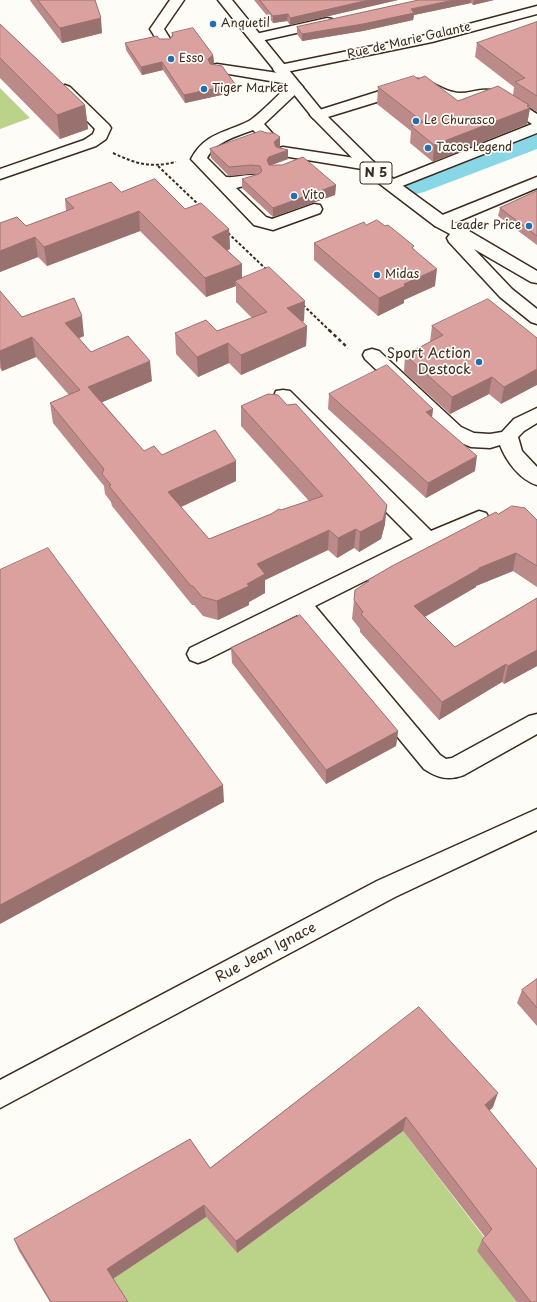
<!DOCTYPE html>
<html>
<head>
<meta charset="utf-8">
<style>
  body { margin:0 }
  canvas { display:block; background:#fdfcf7 }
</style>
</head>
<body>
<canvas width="537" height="1302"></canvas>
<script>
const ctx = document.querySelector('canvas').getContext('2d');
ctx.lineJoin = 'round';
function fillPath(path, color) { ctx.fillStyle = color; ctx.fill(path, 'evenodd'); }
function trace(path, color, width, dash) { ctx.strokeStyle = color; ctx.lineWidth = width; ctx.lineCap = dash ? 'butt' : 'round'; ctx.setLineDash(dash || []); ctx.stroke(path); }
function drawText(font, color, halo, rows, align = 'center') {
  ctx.font = font + ' "Playpen Sans",sans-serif'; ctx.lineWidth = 3.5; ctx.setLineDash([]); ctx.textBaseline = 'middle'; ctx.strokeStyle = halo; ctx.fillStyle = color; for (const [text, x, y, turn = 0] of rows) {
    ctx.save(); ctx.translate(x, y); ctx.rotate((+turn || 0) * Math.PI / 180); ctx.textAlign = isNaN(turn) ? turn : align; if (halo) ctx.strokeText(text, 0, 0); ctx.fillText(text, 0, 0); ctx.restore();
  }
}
fillPath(new Path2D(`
  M0,88L30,118L0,129Z
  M403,1131L487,1241L517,1302H124L111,1280L206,1217L237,1253Z`), '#bbd389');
fillPath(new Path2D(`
  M537,134V149L424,192L416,194L408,192L404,187L408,182Z`), '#88d7e6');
const minor = new Path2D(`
  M170,0H184L164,29L172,42L170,45L165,46L160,45L150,29Z
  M537,6V14L432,42L281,73L293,76L296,79L293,82L288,84L217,72L212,71L210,68L212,65L217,64L278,73L275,72L273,69L275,66L431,34Z
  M327,18L332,19L334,22L332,25L256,42L251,41L249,38L251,35Z
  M418,79C433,81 440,89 453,92C462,95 472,91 481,90C502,87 521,103 537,114V133L392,190L386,188L384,185L386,182L532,124L506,107L493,100L483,99L453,102L419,89L318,120L313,118L310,115L313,112Z
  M295,82L300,84L303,87L300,90L264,124L273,134L271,137C262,140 259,136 253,130C237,136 215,142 207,158L226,177C237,178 249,173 259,176L261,179L259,182L236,188L266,217L272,219L314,204L320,205L322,209L320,213L273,230L254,225L191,159C205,133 225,133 249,121C259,115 280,93 290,84Z
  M65,85L70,87L109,125L111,128L106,139L96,146L0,179V169L84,140L93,134L95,129L57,90L60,87Z
  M283,147L368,160L374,162L376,165L374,168L368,170L277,155L275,152L277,149Z
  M537,177V188L447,226L441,227L435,226L433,222L435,218Z
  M372,349L379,351L461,427L474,433L490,434L502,432L514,419L537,408V423L524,431L518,437L522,451L537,467V485C520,480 506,461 500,445L490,448L471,447L447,437L365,359L363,355L365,351Z
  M283,390L290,391L431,531L479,511L486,513L489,518L486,523L435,546L315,606L440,755L446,759L452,758L529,716L537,714V734L464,775C448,781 438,778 424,769L297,615L206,660L198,663L190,660L187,654L190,648L413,539L276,401L274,396L276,391Z
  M537,809V830L395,897L0,1108V1080L377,881Z`);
const major = new Path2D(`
  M218,0H232L323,112L384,172L447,218L537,271V283L531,282L474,249L512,289L537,309V324L531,322L500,297L449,242L447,238L450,234L435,226L372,178L313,118Z`);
trace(minor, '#3b2a1e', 3);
trace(major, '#3b2a1e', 3);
trace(new Path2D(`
  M113,153C137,164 149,168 176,162
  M158,166L200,206
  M228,233L268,271
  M303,305L330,331`), '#3b2a1e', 2, [3, 2]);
trace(new Path2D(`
  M329,330L348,348`), '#3b2a1e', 2.5, [3.5, 3]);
fillPath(minor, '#fdfcf7');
fillPath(major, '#fdfcf7');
fillPath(new Path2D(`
  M30,0H95L102,33L62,43L31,2Z
  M254,0H398L290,25L287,21L273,23Z
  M419,0H494L473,5L471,3L414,15L413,20L363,31L302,41L297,34V27Z
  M537,22V112L529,107L530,108L527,124L433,162L410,143L411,131L377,104L378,87L418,79L458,101L513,96L514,87L475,57L477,43Z
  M0,24L85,105L88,129L60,139L0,78Z
  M172,33L213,55L214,63L212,64L235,92L185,103L163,70L142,75L126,50L125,43L159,39H170L172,35Z
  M280,137V146L279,147L288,159L271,165L336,185L335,195L273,217L242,188V179L258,175L251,174L229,176L211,158L210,149Z
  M537,191V245L498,216L500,208Z
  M121,192L185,209L229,229L230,249L227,250L242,264V278L304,321L302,322L307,326L306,346L241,375L229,363L198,377L176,354L175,333L217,331L252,318L236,302V286L206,297L140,231L47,266L38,257L0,272V223L26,226L66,211L65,199Z
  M366,225L414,249L435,286L404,300V303L378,316L314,260V243Z
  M0,291L22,317L84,336L79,338L91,352L152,381L102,402L144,451L162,455L236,481L181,507L209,539L281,510L309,501L241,426V406L385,524L381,539L359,552L354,548L337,558L328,550L265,580V593L249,602V605L218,620L203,616L194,605H192L112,506L111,502L105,494L104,486L53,423L50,403L69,395L36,357L2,371L0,368Z
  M432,326L537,338L501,404L489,394L450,414L404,372L405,355L430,342Z
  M329,394L433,409L432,417L475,471L426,498L328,409Z
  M498,514L537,520V587L513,571L476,586V587L425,617L455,647L537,598V666L504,684L502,682L439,720L360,632V629L352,619L354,600L367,582L368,580Z
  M231,648L398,731L396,746L326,784L232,663Z
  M537,979V1026L517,1003L522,990Z
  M419,1007L493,1107L489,1111L537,1302H517L477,1251L482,1240L485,1237L403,1131L237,1253L206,1217L113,1279L128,1302H50L19,1251L14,1239L210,1168Z`), '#bc8a89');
fillPath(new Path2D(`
  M369,0H398L290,25V18Z
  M454,0H471V3L414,15L413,20L363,31L302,41V34L411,9Z
  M474,0H494L473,5Z
  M288,14L287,21L273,23V16Z
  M101,18L102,33L62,43L60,28Z
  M213,55L214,63L209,67L208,59Z
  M162,62L163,70L142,75L141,67Z
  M235,84V92L185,103L184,95Z
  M85,105L88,129L60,139L57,115Z
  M529,105L528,108H530L527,124L433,162L434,145Z
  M280,137V146L274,151V142Z
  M288,150V159L269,166L267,160L269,157Z
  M336,185L335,195L273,217V208Z
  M139,211L140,231L47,266L44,247Z
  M229,229L230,249L213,257L212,237Z
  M35,237L38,257L0,272V251Z
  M242,264V284L235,281L236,286L206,297L205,278Z
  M437,269L435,286L404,300V303L378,316L379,298L404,284Z
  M305,301L304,321L287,328V308Z
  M82,316L84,336L68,343L65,323Z
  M307,326L306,346L241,375V355Z
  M32,337L36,357L2,371L0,359V351Z
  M228,343L229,363L198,377L197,357Z
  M150,361L152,381L91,407L88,387Z
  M537,369V385L501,404L504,387Z
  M492,377L489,394L450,414L452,397Z
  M433,409L431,424L426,412Z
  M477,456L475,471L426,498L428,483Z
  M236,461V481L170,512L168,492Z
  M387,505L385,524L381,539L359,552L360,532Z
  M356,529L354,548L337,558L338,538Z
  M329,530L328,550L265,580V593L249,602V605L218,620L217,601L247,584L257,564Z
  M516,553L513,571L476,586V587L412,624L414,606L479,568Z
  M537,650V666L504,684L508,666Z
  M506,664L502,682L439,720L442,702Z
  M398,731L396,746L326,784V770Z
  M223,785L224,802L0,924V905Z
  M498,1093L493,1107L480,1120L485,1105Z
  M406,1117L403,1131L237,1253L236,1241Z
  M204,1205L206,1217L111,1280L107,1269Z`), '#99716f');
const building = new Path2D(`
  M38,0H95L101,18L60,28Z
  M260,0H369L290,18L288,14L273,16Z
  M419,0H454L411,9L414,13L363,24L302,34L297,27Z
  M537,22V96L515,82L525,78L477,43Z
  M0,24L85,105L57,115L0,58Z
  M193,28L213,55L208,59L210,64L222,66L235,84L184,95L162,62L141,67L125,43L157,36L159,39H170L173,35L172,33Z
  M414,76L418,79L425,76L458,101L498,86L529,105L527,106L530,108L434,145L411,126L423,122L378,87Z
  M261,131L267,133H274L280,137L274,142L276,147L288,150L269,157L267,160L269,165H282L303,157L336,185L273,208L242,179L259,174L262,171L260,166L251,165L229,167L210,149Z
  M155,179L185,209L201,203L229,229L212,237L242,264L205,278L139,211L44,247L35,237L0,251V223L17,217L26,226L74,208L65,199L111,182L121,192Z
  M537,191V236L500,208Z
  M377,220L385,226L388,225L414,246L412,248L437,269L404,284L405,286L379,298L314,243L364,222L366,225Z
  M269,267L305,301L287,308L307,326L241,355L228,343L197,357L175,333L206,320L217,331L267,312L235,281Z
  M0,291L22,317L74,298L82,316L65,323L91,352L128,336L150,361L88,387L144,451L154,446L162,455L215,430L236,461L168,492L209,539L271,514L279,509L281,510L323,496L241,406L268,394L278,395L287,405L296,404L387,505L383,520L360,532L356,529L338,538L329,530L257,564L265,574L247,584L249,586L217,601L202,597L193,586H191L109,486L111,485L102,474L104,469L50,403L80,390L32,337L0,351Z
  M488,299L537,338V369L504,387L492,377L452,397L405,355L443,335L432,326Z
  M387,365L433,409L426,412L477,456L428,483L329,394Z
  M512,506L525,508L537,520V566L516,553L479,568V569L414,606L455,647L537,598V650L508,666L506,664L442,702L361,614L363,612L354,600L355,590L369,581L368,580L392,566L496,512L498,514Z
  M48,548L223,785L0,905V570Z
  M300,615L398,731L326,770L231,648Z
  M537,979V1008L522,990Z
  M419,1007L498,1093L485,1105L537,1169V1302H531L482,1240L492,1229L406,1117L236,1241L204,1205L107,1269L128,1302H51L14,1239L190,1139L210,1168Z`);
fillPath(building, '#dba19f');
trace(building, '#99716f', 1);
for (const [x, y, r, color] of [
  [213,24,4,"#1f6fb2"],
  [171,59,4,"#1f6fb2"],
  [204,89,4,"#1f6fb2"],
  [416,121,4,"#1f6fb2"],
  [428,148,4,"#1f6fb2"],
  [294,196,4,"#1f6fb2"],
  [529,226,4,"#1f6fb2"],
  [377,275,4,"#1f6fb2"],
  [479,362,4,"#1f6fb2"]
]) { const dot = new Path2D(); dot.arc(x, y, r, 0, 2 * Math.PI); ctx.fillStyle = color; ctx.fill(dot); trace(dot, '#fdfcf7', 1.5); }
drawText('12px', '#3b2a1e', '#fdfcf7', [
  ["Anquetil",221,24],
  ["Esso",179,59],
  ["Tiger Market",212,89],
  ["Le Churasco",424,121],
  ["Tacos Legend",436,148],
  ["Vito",302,196],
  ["Leader Price",521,226,"right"],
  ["Midas",385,275]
], 'left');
drawText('12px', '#3b2a1e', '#fdfcf7', [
  ["Rue de Marie Galante",409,41,-13]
]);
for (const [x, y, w] of [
  [376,173,32]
]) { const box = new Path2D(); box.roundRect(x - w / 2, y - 11, w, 22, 3); ctx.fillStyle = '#fdfcf7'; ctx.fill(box); trace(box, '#3b2a1e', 1); }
drawText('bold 13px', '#3b2a1e', null, [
  ["N 5",376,173]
]);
drawText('14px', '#3b2a1e', '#fdfcf7', [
  ["Sport Action",471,354],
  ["Destock",471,370]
], 'right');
drawText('14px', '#3b2a1e', '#fdfcf7', [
  ["Rue Jean Ignace",266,953,-28]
]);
</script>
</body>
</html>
